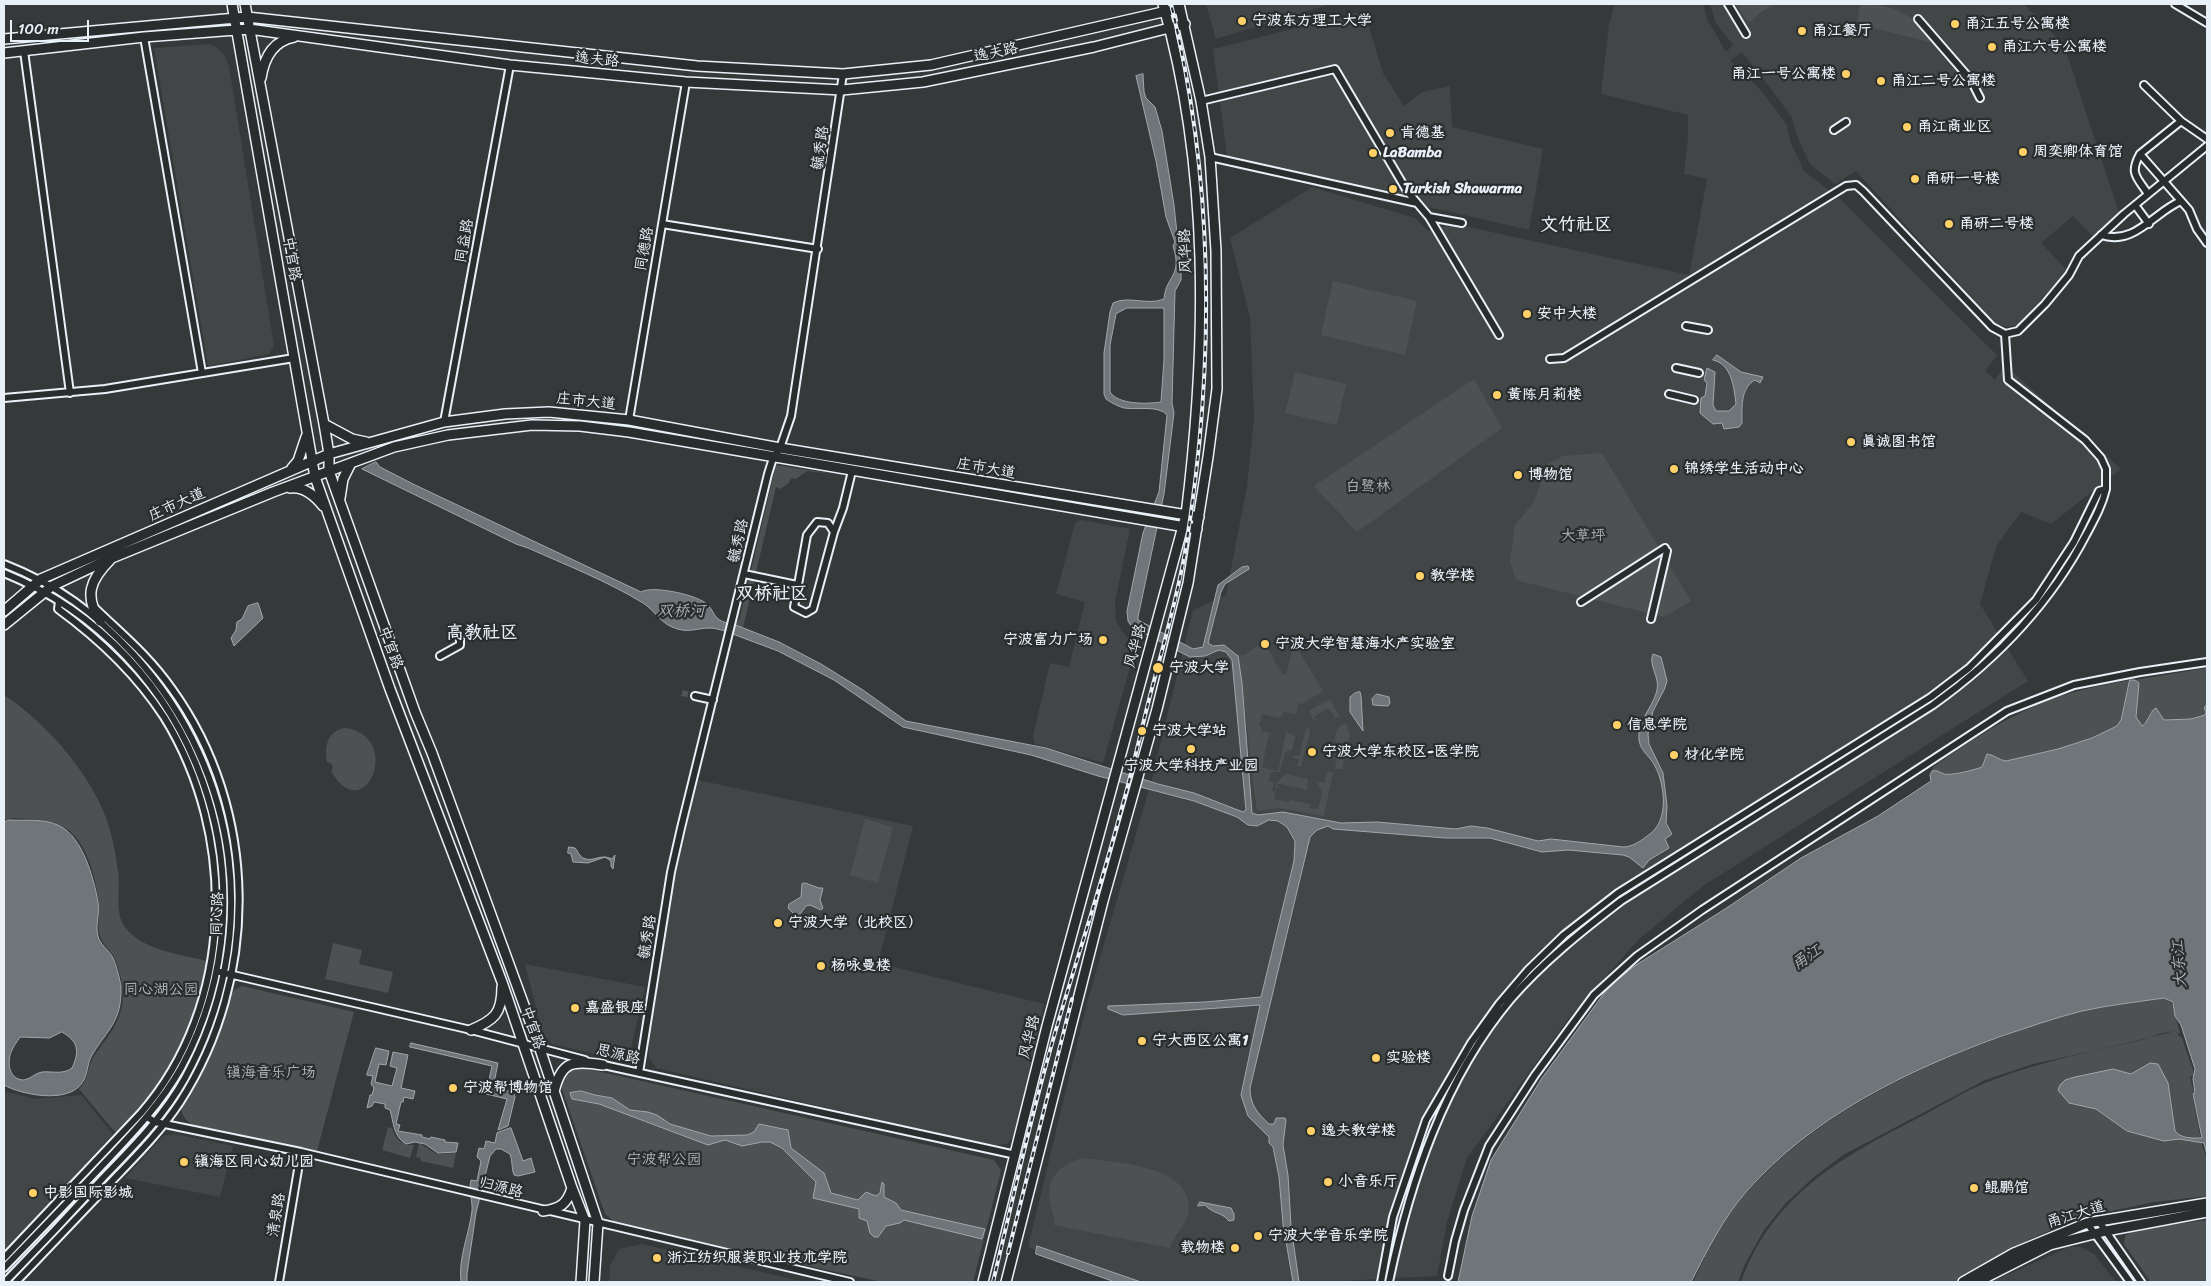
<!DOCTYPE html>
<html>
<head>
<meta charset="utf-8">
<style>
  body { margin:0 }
  #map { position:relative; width:2211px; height:1286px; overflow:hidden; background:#35393a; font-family:Sriracha,sans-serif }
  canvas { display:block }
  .frame { position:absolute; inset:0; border:5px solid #e8f1f8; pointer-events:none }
  .scale { position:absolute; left:10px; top:20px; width:79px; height:22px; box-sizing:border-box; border:2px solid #e8f1f8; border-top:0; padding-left:6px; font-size:15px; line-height:18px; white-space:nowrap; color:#e8f1f8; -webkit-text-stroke:4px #2a2d2e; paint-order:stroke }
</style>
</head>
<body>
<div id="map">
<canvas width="2211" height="1286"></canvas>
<div class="frame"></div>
<div class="scale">100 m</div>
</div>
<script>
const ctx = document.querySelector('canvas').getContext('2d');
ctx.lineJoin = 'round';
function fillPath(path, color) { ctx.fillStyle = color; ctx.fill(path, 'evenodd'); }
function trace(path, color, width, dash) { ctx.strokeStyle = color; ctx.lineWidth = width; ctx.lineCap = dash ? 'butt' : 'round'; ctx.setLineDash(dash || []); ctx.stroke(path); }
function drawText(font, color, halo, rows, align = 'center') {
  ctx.font = font + ' Sriracha,"LXGW WenKai TC",sans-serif'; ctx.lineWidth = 4.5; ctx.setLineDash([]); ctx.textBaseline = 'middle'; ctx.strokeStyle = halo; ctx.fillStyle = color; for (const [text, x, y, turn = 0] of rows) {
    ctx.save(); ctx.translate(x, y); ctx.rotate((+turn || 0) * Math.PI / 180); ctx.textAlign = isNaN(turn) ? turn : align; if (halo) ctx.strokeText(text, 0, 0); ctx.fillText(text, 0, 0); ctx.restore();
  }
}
fillPath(new Path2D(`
  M1206,4H1330L1216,39Z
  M1615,4H1703L1707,19L1726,52L1733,45L1716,23L1710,4H2024L2064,45L2119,213L2093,237L2073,216L2041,243L2067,270L2019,325L2008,327L1995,323L1856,171L1835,184L1810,164L1799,141L1791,116L1771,89L1742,52L1730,61L1739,67L1763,93L1787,125L1790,141L1804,171L1839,198L1997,355L1985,371L1995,380L2005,365L2121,469L2051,524L2021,512L1996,547L1980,604L2028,681L1703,886L1638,940L1568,1019L1467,1158L1447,1222L1437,1276L1323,1282H1128L1028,1247L1088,999L1150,786L1193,610L1226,595L1247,486L1254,418L1250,317L1230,238L1312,187L1415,218L1428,231L1439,229L1450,223L1689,275L1707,179L1684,174L1688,137V115L1601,94L1609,24Z
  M1364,11L1383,73L1404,106L1422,92L1450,86L1452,127L1543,149L1529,230L1443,210L1368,196L1228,163L1213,49Z
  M210,44L218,48L224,55L229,66L274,346L269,354L208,366L154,48Z
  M1081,520L1130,529L1115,602L1116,621L1124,634L1136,646L1103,763L1035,744L1033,736L1050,663L1069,667L1085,602L1056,594L1075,523Z
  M698,780L913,826L878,963L1044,1004L1015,1135L1007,1144L991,1146L656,1068L649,1057V1040L673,883Z
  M525,964L645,987L630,1053L624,1061L552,1044L543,1035Z
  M4,1091L35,1099L81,1095L113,1134L4,1252Z
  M175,1134L233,1146L220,1197L125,1178L163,1136Z
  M642,1244L805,1282H609L610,1266L619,1249Z
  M2069,1247H2081L2094,1254L2116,1282H1991Z`), '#424647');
fillPath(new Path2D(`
  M1735,4H1776L1761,12L1749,23Z
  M1860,4C1896,4 1911,14 1933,41L1929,42L1857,24Z
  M1333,281L1417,301L1405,355L1321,335Z
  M1295,372L1346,384L1337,425L1285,413Z
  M1474,379L1502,428L1357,532L1314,486Z
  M786,452L1140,513V515L786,454Z
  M1602,453L1691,601L1664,617L1516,580L1510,561L1515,525L1534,502L1547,464L1563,456Z
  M776,465L834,474L807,471L796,479L791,478L789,483L780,489L776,487L743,628L736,625L740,617Z
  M1257,646L1268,650L1274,658L1273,659L1281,672L1286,675L1292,651L1297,648L1323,691L1302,704L1298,703L1296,714L1284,712L1280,718L1262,714L1259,726L1262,727L1261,731L1274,734H1269L1262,767L1278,771L1286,732L1295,736L1292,750L1285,752L1280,772H1271L1269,781H1265L1274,782L1272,791H1276L1274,799L1289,802L1290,800L1310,804L1309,808L1318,809L1322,792L1317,782L1324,783L1327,772H1333L1324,816L1279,808L1252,811L1257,810C1249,758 1246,706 1238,654L1244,655Z
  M2207,668V704L2205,706V715L2191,719L2164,720L2159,712H2150L2146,723L2141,726L2136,717L2139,683L2135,680Z
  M2130,680L2121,720L2117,726L2092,738L2058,749L2006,761L1995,758L1984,759L1982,767C1975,770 1950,776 1944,774C1939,772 1938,770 1932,771L1933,767C1970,741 2009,715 2052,699C2077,690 2104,685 2130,680Z
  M4,695C47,723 96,779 110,830C114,843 116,857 118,871C121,887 114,913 125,927C143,951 180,954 207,961C194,1029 167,1086 115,1132L79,1089C88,1081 87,1069 93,1058C106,1038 121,1024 123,998C124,985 119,969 114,957C110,950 103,945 101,938C96,927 100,915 99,904C96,879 88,844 67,829C56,821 42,820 30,819C21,819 13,817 4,820Z
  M1330,699L1339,716L1332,720L1335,717L1328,708L1314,717L1316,720L1314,721L1309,711Z
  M1343,724L1347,725L1350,735L1342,769H1333L1336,767V764H1334L1337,760L1335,759L1339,755L1337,752H1339L1338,747H1340L1341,744L1334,740L1337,729Z
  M347,728C404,739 364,829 331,771L333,768L332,764L327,762C324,746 328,729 347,728Z
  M1306,728L1310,729V732L1301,767L1297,766L1299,759L1293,758L1294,755L1299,756Z
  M1286,774L1308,779L1307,790L1281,784H1278L1277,789L1275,788L1277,782Z
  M865,819L893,827L878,883L850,875Z
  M333,943L362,950L359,964L393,972L388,993L325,979Z
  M242,986L354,1012L317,1151L193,1125C185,1120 182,1116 181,1107L214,1043L230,996L234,990Z
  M2164,998L2172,1003L2180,1033L2177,1034L2182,1038L2193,1070L2194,1075L2190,1077L2194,1093L2192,1094L2202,1145L2207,1159V1196L2154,1202L2078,1218L2028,1240L1988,1262L1958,1282H1741C1773,1194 1842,1157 1920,1117C1943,1105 1965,1091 1988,1082C2045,1059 2115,1047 2175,1031L2162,1033L2142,1040L2033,1064L1985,1080L1843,1155L1814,1177L1785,1204L1764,1230L1745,1264L1738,1282H1693C1708,1251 1723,1217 1747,1192C1814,1118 1903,1073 1996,1039C2024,1029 2053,1018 2082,1011C2109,1005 2137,1002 2164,998Z
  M579,1067L994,1160L1001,1170L973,1282H882L617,1224L605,1214L562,1089V1078L567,1070Z
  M388,1127L392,1128C396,1139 401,1146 414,1145L410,1158L382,1150Z
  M419,1143L437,1154L456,1153L453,1168L421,1161L420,1158L416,1157Z
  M1083,1158C1114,1163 1188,1164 1189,1207C1189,1224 1174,1233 1170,1248L1054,1225C1055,1214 1052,1213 1050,1203C1045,1179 1061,1163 1083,1158Z
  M2207,1220V1282H2151L2124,1244L2125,1236L2133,1230Z`), '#4d5152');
const water = new Path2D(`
  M1143,74L1144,92L1146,98L1155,107L1162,131L1174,205L1181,271V280L1175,291L1172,403L1174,413L1164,494L1138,617V620L1193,649L1203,647L1218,585L1242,567L1248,566L1249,569L1225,584L1221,592L1208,643L1213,646L1224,645L1238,656L1242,683L1252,813L1258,815L1283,812L1341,823L1377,822L1456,829L1471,826L1487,828L1538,841L1551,839L1623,847C1633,847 1642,840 1650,834C1669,820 1665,785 1655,766C1650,756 1641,752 1639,740C1637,720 1653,708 1657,690C1660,677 1648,665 1653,654L1661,657L1667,681L1664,690L1653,711L1648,734L1649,744L1663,773L1667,806L1666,823L1672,834L1665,839L1669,848L1649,860L1643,868L1629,857L1623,855L1568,850L1542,852L1490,838H1445L1333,829L1328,826L1317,830L1310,837L1250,1088C1250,1104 1257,1113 1269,1124H1274L1276,1118H1285L1286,1120L1283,1145L1288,1175L1291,1226L1299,1282H1293L1283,1224L1279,1177L1273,1147L1269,1143V1137L1248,1116L1241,1095L1260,1005L1123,1015L1108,1009V1006L1205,1002L1261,997L1294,861L1295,841L1287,827L1278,821L1269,820L1257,826L1248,825L1237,817L1194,801L1098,776L1031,755L903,727L834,680L778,651L730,633L733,624L779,642L821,664L863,690L906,721L1046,748L1158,784L1194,793L1243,812L1246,810L1232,660L1226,652L1219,650L1205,656L1190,657L1132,627L1128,621L1127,611L1143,533L1159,492L1167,415C1159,405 1136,410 1124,408C1117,406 1112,403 1106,399L1104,394V353L1110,312L1113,303C1129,295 1147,306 1164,299C1166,275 1183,277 1173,246L1175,242L1166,217L1156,161L1136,76ZM1127,308H1164V359L1161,402C1148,404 1118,405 1110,392V345L1116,314Z
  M1717,355L1741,372L1763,377L1760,383L1755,380C1740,388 1742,409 1742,423L1739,427L1724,429L1722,423L1713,424L1700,413L1701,398L1705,396L1707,383L1704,380L1707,368L1715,372L1713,405L1716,411H1729L1736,404C1734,388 1732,364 1713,360Z
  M376,462L380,467L413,484L641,592C652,585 699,595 708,605C716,614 713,619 727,623L725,631C721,630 715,628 710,628C696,628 688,634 672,627C660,622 654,610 643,603C607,581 566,565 528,548L516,544L362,469Z
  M258,603L263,618L234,646L231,638L236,630L237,622L242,619L248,606Z
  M2130,680H2135L2139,683L2136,717L2142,726C2149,722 2148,713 2156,708L2164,720L2191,719L2205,715L2206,712L2204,708L2207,704V1155L2204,1143L2179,1139L2164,1141L2127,1131L2096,1109L2069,1103L2058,1090L2060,1085L2065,1080L2075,1077L2113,1069L2131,1074L2150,1063L2158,1064L2168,1083L2175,1131C2181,1139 2193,1138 2202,1138L2193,1094L2195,1093L2193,1079L2195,1069L2181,1025L2175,1016L2173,1002L2164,998C2137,1002 2109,1005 2082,1011C2054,1018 2026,1028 1999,1037C1906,1071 1813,1116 1746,1192C1723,1218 1707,1251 1691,1282H1458L1472,1216L1491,1160L1542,1078L1605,992L1617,980L1636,965L1725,909L1801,858L1878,816L1931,781L1930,775L1932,771C1938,770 1939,772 1944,774C1950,776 1975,770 1982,767L1987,754C1995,755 1998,760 2006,761L2058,749L2092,738L2117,726L2121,720Z
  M1360,692L1361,696L1363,731L1350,712V697L1355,693Z
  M1377,694L1389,697L1390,703L1388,706L1373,705L1372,699Z
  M8,820C26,821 44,818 60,826C83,838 94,879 98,902C100,914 95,924 98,936C100,945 109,950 113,958C116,965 120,979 121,987C122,1021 108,1029 92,1055C87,1063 88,1075 82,1083C68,1104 22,1095 4,1085V823ZM62,1032C78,1041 80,1051 72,1068C63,1075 52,1071 42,1072C35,1073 31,1079 24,1080C9,1080 6,1062 12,1050C14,1045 17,1042 20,1037L49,1038Z
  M569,847L575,848C578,851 579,856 583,858C593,863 600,853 612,859L615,855L613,869L611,866V861L605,857L588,863L573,862L571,854L568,853Z
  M805,883L819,888H823L820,900L823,908L821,910L810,905L806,906L800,914L795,915L788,908L789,904L801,897L802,884Z
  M411,1043L498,1063L493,1088L513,1092L515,1097L508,1126L498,1130L507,1099L486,1094L492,1066L410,1047Z
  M376,1048L389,1051L386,1065L379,1064L375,1082L392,1086L397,1068L390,1066L393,1052L408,1055L401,1088L415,1091L413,1099L404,1097L403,1102H401L396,1124L400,1125L398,1131L422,1135V1137L430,1139L431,1137L445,1140V1142L458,1143L456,1152L438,1153L425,1144L415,1142L406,1144C393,1136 394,1123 390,1110L385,1108V1104L374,1102L372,1106L367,1108L370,1095H372L374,1088L371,1084L373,1076L367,1075Z
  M581,1091L595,1095L612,1098L630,1110L648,1112L657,1115L670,1124L711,1136L747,1135L754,1132L759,1124L788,1130L791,1148L824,1173L831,1193L858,1200L866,1192L876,1196L880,1193L882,1182L884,1184V1197L896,1203L901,1210L985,1229L982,1239L904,1220L900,1223L886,1226L878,1237H874L870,1233L867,1221L859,1218V1209L813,1198L816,1182L782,1148L770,1142H762L742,1146L725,1140L708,1145L599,1104L572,1099L570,1093Z
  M511,1128L523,1161L531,1158L535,1172L518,1176L514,1175C511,1168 513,1161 510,1154L501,1149H496L490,1156L476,1213L467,1274V1282H461C458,1258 469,1235 472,1211C473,1201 468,1191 471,1180L477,1181L481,1161L477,1157L479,1148L484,1149L486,1141L495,1143L497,1133Z
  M1200,1202L1231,1208L1234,1214V1220L1229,1221C1222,1212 1213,1214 1205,1205L1198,1206Z
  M1037,1246L1141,1282H1115L1036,1254Z`);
fillPath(water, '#707579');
trace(water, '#a0a7ac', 1);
trace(new Path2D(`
  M682,693L695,696`), '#505556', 6, [6, 3]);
const minor = new Path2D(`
  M1728,4L1746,34
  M2175,4L2207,23
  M1918,19L1971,80L1980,98
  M144,37L202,373
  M24,51L70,393
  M2144,85L2181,121L2140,154L2189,210L2197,229L2207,243
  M1201,101L1335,69L1407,191L1429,217
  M2181,121L2207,139
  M1834,130L1846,122
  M2140,154C2129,174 2137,177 2148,194
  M1210,157L1417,203
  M2135,205L2149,224
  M1462,223L1429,217L1499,335
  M662,224L818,249
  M2101,235C2135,246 2154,212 2181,201
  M1686,326L1708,330
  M2005,334L2008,380L2085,440L2101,458L2106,469V489
  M1550,359L1564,358L1846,186L1856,185L1863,191L1992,327L2005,334L2018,331L2045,304L2069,275L2079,256L2124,214L2207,146
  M1676,368L1699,373
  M1669,394L1694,400
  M4,398L105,389L294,358
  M629,420L686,82
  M444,422L510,65
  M834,532L828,523L817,522L807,535L794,607L806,613L813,609L834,532L843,508L852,471
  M4,564C58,585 95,613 134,655C241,773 262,938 185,1078C164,1116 133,1147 103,1178C71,1213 38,1248 5,1282
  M4,573C197,651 281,884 181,1068C159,1107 127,1139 97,1171C66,1204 35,1236 4,1268
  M744,574L797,585
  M1581,602L1665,548
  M1651,619L1667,551
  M440,656L460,645V639
  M695,696L713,700
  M220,972L471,1030L585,1060
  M599,1064L1016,1155
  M639,1073L671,872L681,828L768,474L773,458L780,448L791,416L843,74
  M147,1117L155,1122L301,1152L850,1282
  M2098,1220L2141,1282
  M2087,1223L2130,1282
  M4,1258L141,1113C235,1005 238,836 164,717C136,674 99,639 58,609L59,601
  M1448,1276L1455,1241L1464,1210L1489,1146L1535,1075L1594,995L1637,956L1702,910L2007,711L2074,685L2140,672L2207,662
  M16,1282C48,1248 80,1215 112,1181C136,1156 161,1131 180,1102C260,978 259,810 172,689C148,655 124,636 95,608
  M279,1282L301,1152
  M1381,1282L1393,1217L1426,1120L1471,1043L1499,1004L1528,970L1564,935L1618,893L1931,697L1969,668L2036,600L2074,542L2099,491L2106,489C2102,506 2094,520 2086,535C2050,604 1996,660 1933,705L1621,901C1582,931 1543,962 1511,999C1444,1079 1410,1182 1389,1282`);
const major = new Path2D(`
  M232,4L315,477L390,689L502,982L572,1188L585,1221L581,1282
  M245,4L324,424L329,454V471L415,712L432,753L540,1049L598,1223L594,1282
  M4,39L247,17L697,66L843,74L931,65L1180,8
  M4,53L144,37L249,29L510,65L686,82L842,90L923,82L1094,47L1185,24
  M261,78C264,58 273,41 294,37
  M324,424L352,439L366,442
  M292,468L298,461L306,437
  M290,488C304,486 315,496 323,506
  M340,498L343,479L351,463
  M4,611L41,579L329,454L444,422L505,414L549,412L629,420L780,448L1199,517
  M100,621C84,596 90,580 110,560
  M4,625L52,586L107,560L273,492L394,447L448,435L532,425L580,426L629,432L1197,529
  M471,1030C494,1020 502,1014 502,987
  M554,1092C561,1061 573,1060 603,1065
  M543,1211C560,1209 567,1204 572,1188
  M983,1282L1047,1026L1186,515C1207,345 1210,170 1163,4
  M1006,1282L1103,901L1157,709L1188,583L1208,457L1217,389L1216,251L1210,157L1201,101L1179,4
  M1963,1282L2014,1253L2087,1223L2207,1203
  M1977,1282L2050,1245L2106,1231L2207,1212`);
trace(minor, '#e8f1f8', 10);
trace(major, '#e8f1f8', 12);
trace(minor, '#2a2d2e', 6);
trace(major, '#2a2d2e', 9);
const rail = new Path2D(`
  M1008,1253L1072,999
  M993,1282C1013,1199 1031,1115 1055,1033C1077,958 1102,883 1122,807C1133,769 1141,730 1151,692C1163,646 1177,599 1185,552C1215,370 1215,183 1171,4`);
trace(rail, '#e8f1f8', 4);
trace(rail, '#2a2d2e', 2, [5.5]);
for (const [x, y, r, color] of [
  [1242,21,5,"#ffd166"],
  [1955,24,5,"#ffd166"],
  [1802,31,5,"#ffd166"],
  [1992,47,5,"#ffd166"],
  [1846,74,5,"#ffd166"],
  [1881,81,5,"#ffd166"],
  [1907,127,5,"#ffd166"],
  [1390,133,5,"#ffd166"],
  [2023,152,5,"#ffd166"],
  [1373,153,5,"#ffd166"],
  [1915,179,5,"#ffd166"],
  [1393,189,5,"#ffd166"],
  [1949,224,5,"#ffd166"],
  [1527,314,5,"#ffd166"],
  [1497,395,5,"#ffd166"],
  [1851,442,5,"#ffd166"],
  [1674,469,5,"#ffd166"],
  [1518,475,5,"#ffd166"],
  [1420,576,5,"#ffd166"],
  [1103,640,5,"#ffd166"],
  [1265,644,5,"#ffd166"],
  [1158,668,6,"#ffd166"],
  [1617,725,5,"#ffd166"],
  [1142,731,5,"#ffd166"],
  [1191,749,5,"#ffd166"],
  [1312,752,5,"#ffd166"],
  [1674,755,5,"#ffd166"],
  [778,923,5,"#ffd166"],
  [821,966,5,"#ffd166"],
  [575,1008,5,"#ffd166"],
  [1142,1041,5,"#ffd166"],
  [1376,1058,5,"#ffd166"],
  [453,1088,5,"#ffd166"],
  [1311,1131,5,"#ffd166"],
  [184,1162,5,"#ffd166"],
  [1328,1182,5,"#ffd166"],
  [1974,1188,5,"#ffd166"],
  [33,1193,5,"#ffd166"],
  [1258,1236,5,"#ffd166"],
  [1235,1248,5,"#ffd166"],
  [657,1258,5,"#ffd166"]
]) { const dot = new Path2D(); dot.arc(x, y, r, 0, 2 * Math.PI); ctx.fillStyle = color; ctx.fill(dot); trace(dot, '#2a2d2e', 2); }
drawText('bold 15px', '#e8f1f8', '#2a2d2e', [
  ["宁波东方理工大学",1252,21],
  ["甬江五号公寓楼",1965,24],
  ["甬江餐厅",1812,31],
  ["甬江六号公寓楼",2002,47],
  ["甬江一号公寓楼",1836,74,"right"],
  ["甬江二号公寓楼",1891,81],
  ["甬江商业区",1917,127],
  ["肯德基",1400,133],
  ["周奕卿体育馆",2033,152],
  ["LaBamba",1383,153],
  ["甬研一号楼",1925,179],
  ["Turkish Shawarma",1403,189],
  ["甬研二号楼",1959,224],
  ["安中大楼",1537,314],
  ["黄陈月莉楼",1507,395],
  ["真诚图书馆",1861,442],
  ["锦绣学生活动中心",1684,469],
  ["博物馆",1528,475],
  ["教学楼",1430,576],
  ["宁波富力广场",1093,640,"right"],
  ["宁波大学智慧海水产实验室",1275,644],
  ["宁波大学",1169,668],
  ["信息学院",1627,725],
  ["宁波大学站",1152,731],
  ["宁波大学东校区-医学院",1322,752],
  ["材化学院",1684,755],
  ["宁波大学科技产业园",1191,766,"center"],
  ["宁波大学（北校区）",788,923],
  ["杨咏曼楼",831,966],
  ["嘉盛银座",585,1008],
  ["宁大西区公寓1",1152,1041],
  ["实验楼",1386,1058],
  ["宁波帮博物馆",463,1088],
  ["逸夫教学楼",1321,1131],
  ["镇海区同心幼儿园",194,1162],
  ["小音乐厅",1338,1182],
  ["鲲鹏馆",1984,1188],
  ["中影国际影城",43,1193],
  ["宁波大学音乐学院",1268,1236],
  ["载物楼",1225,1248,"right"],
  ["浙江纺织服装职业技术学院",667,1258]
], 'left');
drawText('15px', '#e8f1f8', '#2a2d2e', [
  ["逸夫路",996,53,-12],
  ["逸夫路",597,60,6],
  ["毓秀路",821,148,-82],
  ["同益路",465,241,-80],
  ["同德路",645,249,-80],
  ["风华路",1186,251,-92],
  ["中官路",291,259,80],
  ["庄市大道",586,402,6],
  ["庄市大道",986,469,10],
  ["庄市大道",177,505,-24],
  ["毓秀路",739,541,-77],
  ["风华路",1136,646,-75],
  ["中官路",390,648,70],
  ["同心路",218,914,-88],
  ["毓秀路",648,937,-81],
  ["中官路",532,1028,71],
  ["风华路",1030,1037,-76],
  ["思源路",618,1055,13],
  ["归源路",501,1188,14],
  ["清泉路",277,1215,-81],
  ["甬江大道",2076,1215,-17]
]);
drawText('15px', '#b2b9be', '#2a2d2e', [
  ["白鹭林",1368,487],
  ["大草坪",1583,536],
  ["同心湖公园",161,990],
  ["镇海音乐广场",271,1073],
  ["宁波帮公园",664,1160]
]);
drawText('italic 16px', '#acb3b8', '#2a2d2e', [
  ["双桥河",681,612],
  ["甬江",1807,958,-34],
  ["大东江",2180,964,-94]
]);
drawText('bold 18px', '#e8f1f8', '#2a2d2e', [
  ["文竹社区",1576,225],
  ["双桥社区",772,594],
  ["高教社区",482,633]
]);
</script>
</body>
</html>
